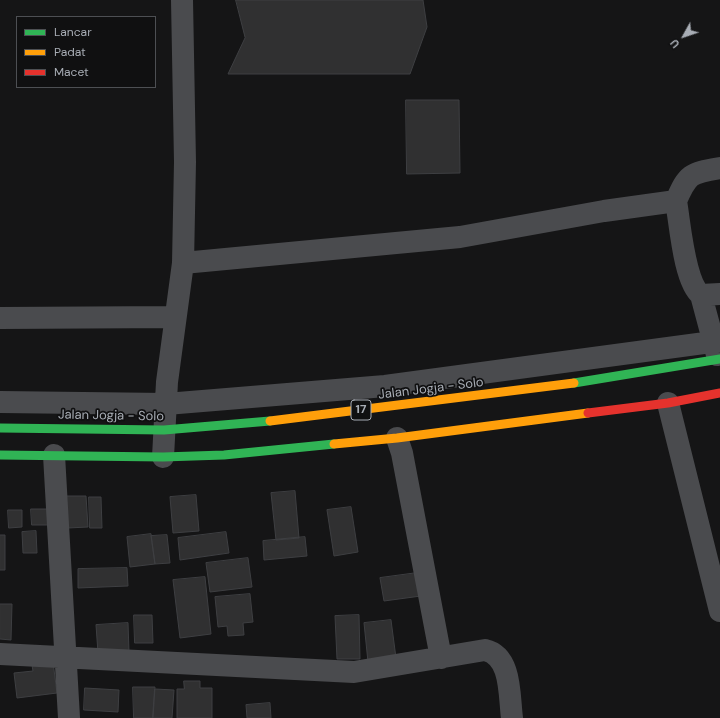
<!DOCTYPE html>
<html>
<head>
<meta charset="utf-8">
<style>
  body { margin:0 }
  #map { position:relative; width:720px; height:718px; overflow:hidden; background:#151516; font-family:"DM Sans",sans-serif }
  canvas { display:block }
  .legend { position:absolute; left:16px; top:16px; width:140px; height:72px; box-sizing:border-box; background:#101011; border:1px solid #4d4f53; margin:0; padding:5px 7px; list-style:none; font-size:12px; color:#a8adb5 }
  .legend li { display:flex; align-items:center; gap:8px; height:20px }
  .legend b { width:20px; border:1px solid #4d4f53 }
  .north { position:absolute; left:664px; top:16px; width:40px; height:40px; -webkit-text-stroke:3px #101011; paint-order:stroke; rotate:230deg; font-size:11px; font-weight:700; line-height:16px; text-align:center; color:#a8adb5 }
  .north::after { content:''; display:block; margin:auto; width:14px; height:18px; background:#a8adb5; clip-path:polygon(50% 0,100% 100%,50% 72%,0 100%) }
</style>
</head>
<body>
<div id="map">
<canvas width="720" height="718"></canvas>
<ul class="legend">
<li><b style="height:5px;background:#30b455"></b>Lancar</li>
<li><b style="height:5px;background:#ff9f0a"></b>Padat</li>
<li><b style="height:5px;background:#e5322d"></b>Macet</li>
</ul>
<div class="north">U</div>
</div>
<script>
const ctx = document.querySelector('canvas').getContext('2d');
ctx.lineJoin = 'round';
function fillPath(path, color) { ctx.fillStyle = color; ctx.fill(path, 'evenodd'); }
function trace(path, color, width, dash) { ctx.strokeStyle = color; ctx.lineWidth = width; ctx.lineCap = dash ? 'butt' : 'round'; ctx.setLineDash(dash || []); ctx.stroke(path); }
function drawText(font, color, halo, rows, align = 'center') {
  ctx.font = font + ' "DM Sans",sans-serif'; ctx.lineWidth = 3.5; ctx.setLineDash([]); ctx.textBaseline = 'middle'; ctx.strokeStyle = halo; ctx.fillStyle = color; for (const [text, x, y, turn = 0] of rows) {
    ctx.save(); ctx.translate(x, y); ctx.rotate((+turn || 0) * Math.PI / 180); ctx.textAlign = isNaN(turn) ? turn : align; if (halo) ctx.strokeText(text, 0, 0); ctx.fillText(text, 0, 0); ctx.restore();
  }
}
const building = new Path2D(`
  M236,0H423L427,27L410,74H228L245,38Z
  M406,100H459L460,173L407,174Z
  M295,491L299,538L276,540L271,493Z
  M196,495L199,531L173,533L170,497Z
  M67,496H86L88,527L68,528Z
  M89,497H101L102,528H90Z
  M351,507L358,552L334,556L327,510Z
  M31,509H47L48,525H32Z
  M8,510H22V527L9,528Z
  M36,531L37,553H23L22,532Z
  M226,532L229,553L180,560L178,538Z
  M151,534L155,564L130,567L127,537Z
  M0,535H5V570H0Z
  M167,535L170,563L155,564L151,536Z
  M305,537L307,556L264,560L263,541Z
  M248,558L252,587L210,592L206,563Z
  M127,568L128,586L78,588V569Z
  M417,573L421,596L384,601L380,578Z
  M205,577L211,634L180,638L173,580Z
  M250,594L253,622L243,623L244,635L228,636L227,626L218,627L215,597Z
  M0,604H12L11,640L0,639Z
  M134,615H152L153,643H135Z
  M359,615L360,659H337L335,616Z
  M391,620L396,658L368,662L364,623Z
  M128,623L129,652L98,653L96,625Z
  M53,662L57,693L17,698L14,673L33,671L32,665Z
  M184,681H200V688H212V718H177V689H184Z
  M133,687H155L153,718H134Z
  M85,688L119,690L118,712L84,710Z
  M155,689L174,690L172,718H153Z
  M270,703L271,718H247L246,705Z`);
fillPath(building, '#303031');
trace(building, '#3e3f42', 1);
trace(new Path2D(`
  M676,201C680,223 684,282 701,295L720,294
  M183,263L460,237L604,211L676,201C688,173 691,173 720,168
  M701,295L717,355
  M0,318L175,317
  M0,402L166,404L385,386L720,341
  M668,403L720,611
  M397,438L402,453L441,658
  M54,455L69,718
  M163,457L167,382L183,263L185,162L182,0
  M0,654L354,672L485,650C512,656 509,696 512,718`), '#4a4b4e', 22);
trace(new Path2D(`
  M574,383L720,359
  M0,428L164,430L270,421
  M0,455L163,457L224,455L334,444`), '#30b455', 9);
trace(new Path2D(`
  M270,421L574,383
  M334,444L397,438L588,413`), '#ff9f0a', 9);
trace(new Path2D(`
  M588,413L668,403L720,393`), '#e5322d', 9);
for (const [x, y, w] of [
  [361,410,20]
]) { const box = new Path2D(); box.roundRect(x - w / 2, y - 10, w, 20, 3); ctx.fillStyle = '#101011'; ctx.fill(box); trace(box, '#a8adb5', 1); }
drawText('bold 12px', '#a8adb5', null, [
  ["17",361,410]
]);
drawText('13px', '#a8adb5', '#101011', [
  ["Jalan Jogja - Solo",431,389,-7],
  ["Jalan Jogja - Solo",111,416,1]
]);
</script>
</body>
</html>
